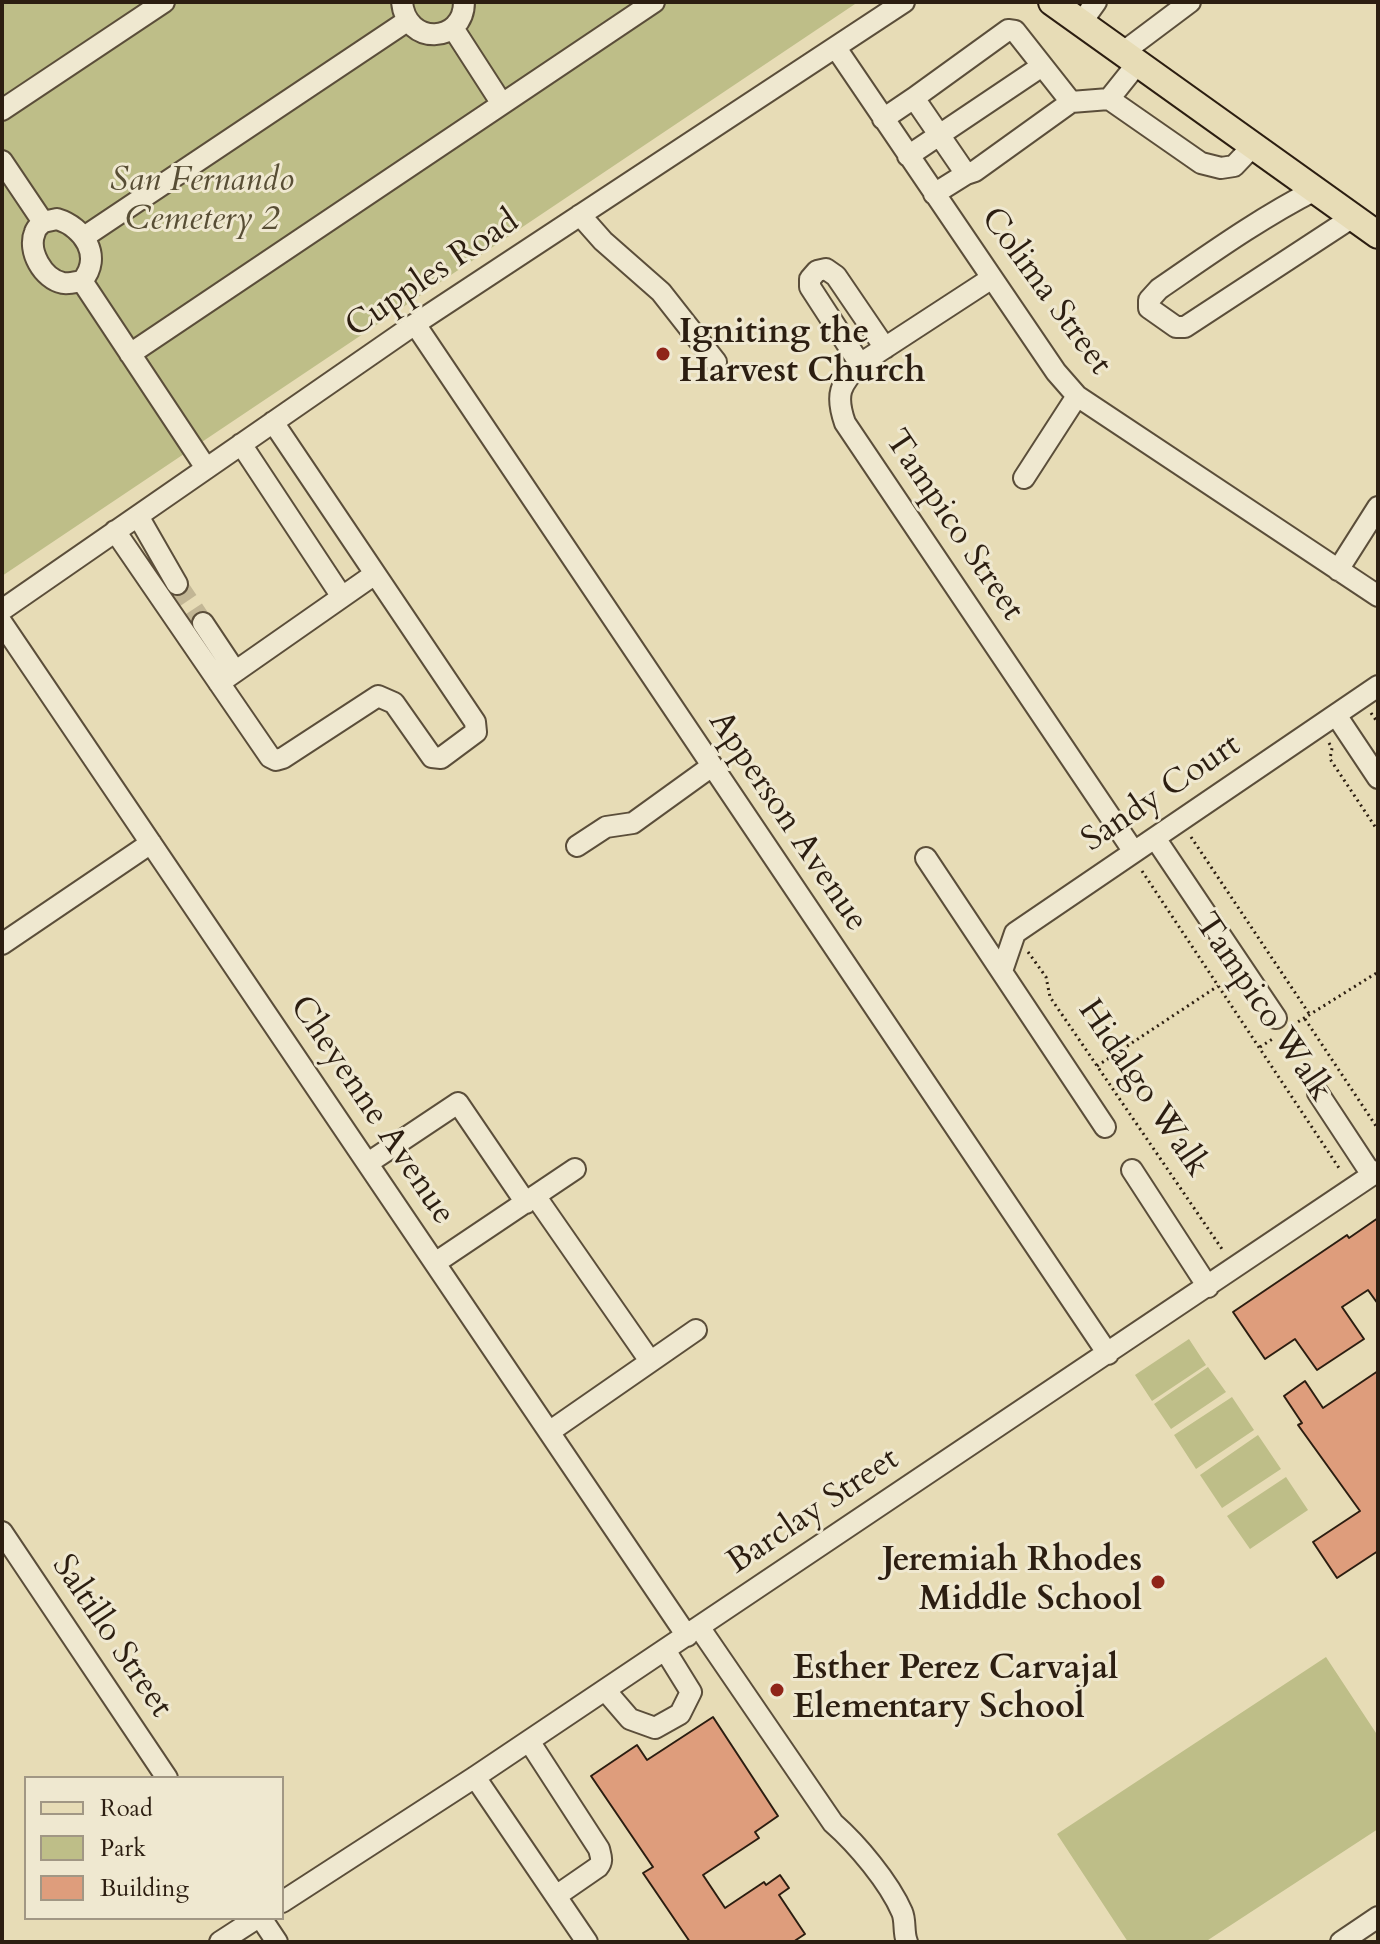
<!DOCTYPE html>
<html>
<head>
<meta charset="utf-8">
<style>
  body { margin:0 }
  #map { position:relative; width:1380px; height:1944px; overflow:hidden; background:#e7dcb6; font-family:Cardo,serif }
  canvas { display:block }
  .frame { position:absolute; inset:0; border:4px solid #2c1e11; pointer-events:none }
  .legend { position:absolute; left:24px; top:1776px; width:260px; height:144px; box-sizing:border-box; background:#efe8d0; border:2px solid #a19784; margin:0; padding:10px 14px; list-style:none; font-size:24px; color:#2c1e11 }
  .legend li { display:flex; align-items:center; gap:16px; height:40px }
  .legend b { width:40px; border:2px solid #a19784 }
</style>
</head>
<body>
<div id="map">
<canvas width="1380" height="1944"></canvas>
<div class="frame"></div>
<ul class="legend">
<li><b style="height:10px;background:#e7dcb6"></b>Road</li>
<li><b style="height:22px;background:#bebe88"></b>Park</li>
<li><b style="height:22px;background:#de9d7c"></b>Building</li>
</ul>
</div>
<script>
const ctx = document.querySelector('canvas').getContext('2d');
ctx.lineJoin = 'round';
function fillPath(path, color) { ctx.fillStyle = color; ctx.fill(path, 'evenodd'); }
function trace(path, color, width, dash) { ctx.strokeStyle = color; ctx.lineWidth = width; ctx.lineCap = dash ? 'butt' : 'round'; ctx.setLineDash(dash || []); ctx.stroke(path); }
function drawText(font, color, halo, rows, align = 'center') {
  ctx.font = font + ' Cardo,serif'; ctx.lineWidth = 6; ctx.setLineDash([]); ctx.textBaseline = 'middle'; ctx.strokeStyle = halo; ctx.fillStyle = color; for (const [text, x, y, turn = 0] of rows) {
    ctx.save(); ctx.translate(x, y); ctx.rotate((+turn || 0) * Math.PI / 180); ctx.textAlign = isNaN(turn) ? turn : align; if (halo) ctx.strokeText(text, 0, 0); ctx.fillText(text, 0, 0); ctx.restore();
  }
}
fillPath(new Path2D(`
  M2,2H858L2,576Z
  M1189,1339L1206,1365L1152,1401L1135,1375Z
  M1208,1367L1226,1392L1171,1429L1154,1404Z
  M1232,1397L1254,1430L1196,1469L1174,1435Z
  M1258,1435L1281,1469L1222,1508L1200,1475Z
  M1286,1477L1308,1510L1250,1549L1227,1516Z
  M1326,1657L1378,1736V1829L1205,1942H1128L1057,1834Z`), '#bebe88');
const building = new Path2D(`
  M1378,1218V1304L1368,1290L1342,1307L1364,1339L1317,1370L1295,1339L1265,1359L1233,1312L1347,1235L1349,1238Z
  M1378,1371V1551L1337,1578L1313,1542L1360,1511L1298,1425L1302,1423L1284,1396L1305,1381L1323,1408Z
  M713,1717L778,1816L755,1832L759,1838L703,1875L725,1908L764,1882L766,1885L780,1875L789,1888L779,1895L805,1934L793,1942H690L643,1873L653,1867L591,1776L637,1745L647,1760Z`);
fillPath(building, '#de9d7c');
trace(building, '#2c1e11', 2);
trace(new Path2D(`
  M177,584L203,623`), '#c2b695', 20, [20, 10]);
const minor = new Path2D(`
  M402,2C406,46 464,44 464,2
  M1081,23L1096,2
  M453,28L502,104
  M836,48L1056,372L1077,396L1378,596
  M1122,53L1190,2
  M914,98L1008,30L1015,31L1071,102
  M1109,99L1201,163L1221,168L1234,166L1253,146
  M2,110L164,2
  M883,119L914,98L966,174L934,194
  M908,156L1042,66
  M2,161L43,222
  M966,174L975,171L1071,102L1109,99L1137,64
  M1315,190C1260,218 1210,254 1159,289L1149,300V308L1176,327H1185L1353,217
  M580,215L603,241L661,292L716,362
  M57,219C84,227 103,257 82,281C76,282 69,284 63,283C43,279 27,251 35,232C36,228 40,225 43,222Z
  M84,237L407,21
  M992,278L860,364C840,385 835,394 845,423L1134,852
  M82,281L206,468
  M415,324L1108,1354
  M130,354L654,2
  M860,364L810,287V279L817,271L826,269L836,276L885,348
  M241,444L342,597
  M1024,478L1077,396
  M138,516L177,584
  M115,531L270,757L276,760L283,758L378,696L394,703L432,757L441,758L476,732L475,722L273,422
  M1338,570L1378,507
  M2,610L415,324L904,2
  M2,623L687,1636
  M203,623L235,671
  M219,683L375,574
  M1336,715L1378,778
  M1155,838L1276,1018
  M577,846L606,827L633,823L712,766
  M926,858L1105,1127
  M2,944L151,843
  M1002,971L1015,933L1378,686
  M1318,1093L1372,1175
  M368,1163L458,1103L526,1203
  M1132,1170L1208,1287
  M536,1197L650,1361
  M435,1263L575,1169
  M549,1432L696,1330
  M2,1532L167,1778
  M699,1627L833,1823C857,1844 889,1882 902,1912C906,1921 903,1932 907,1942
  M605,1690L630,1719L655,1728L680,1714L691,1692L665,1650
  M529,1741L599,1849C601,1857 603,1861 598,1867L556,1896
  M475,1777L587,1942
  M282,1902L475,1777L1378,1171
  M261,1918L277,1942
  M220,1942L257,1918
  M1341,1942L1378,1917`);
const major = new Path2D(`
  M1052,2L1378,235`);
trace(minor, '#5b4e3a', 24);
trace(major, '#2c1e11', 30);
trace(new Path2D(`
  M1371,713L1378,723
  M1329,743L1332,748L1330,759L1378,831
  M1191,837L1310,1015
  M1142,871L1341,1171
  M1028,952L1046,977L1050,997L1224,1252
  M1305,1019L1378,1129
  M1293,1025L1378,972
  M1260,1047L1274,1038
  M1097,1066L1218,986`), '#2c1e11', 3, [2, 4]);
trace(minor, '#efe8d0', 20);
trace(major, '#e7dcb6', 26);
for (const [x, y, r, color] of [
  [663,354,8,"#8f2418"],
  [1158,1582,8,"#8f2418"],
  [777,1690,8,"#8f2418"]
]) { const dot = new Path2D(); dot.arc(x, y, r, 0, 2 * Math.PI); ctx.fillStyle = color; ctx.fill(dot); trace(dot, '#efe8d0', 3); }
drawText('italic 34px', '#584e35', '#efe8d0', [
  ["San Fernando",202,182],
  ["Cemetery 2",202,221]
]);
drawText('34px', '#2c1e11', '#efe8d0', [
  ["Cupples Road",433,275,-34],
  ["Colima Street",1045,292,54],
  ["Tampico Street",953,526,56],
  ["Sandy Court",1162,794,-34],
  ["Apperson Avenue",787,822,56],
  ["Tampico Walk",1262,1008,56],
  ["Hidalgo Walk",1142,1089,56],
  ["Cheyenne Avenue",371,1111,56],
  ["Barclay Street",814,1512,-34],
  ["Saltillo Street",111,1637,56]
]);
drawText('bold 34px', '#2c1e11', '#efe8d0', [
  ["Igniting the",679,334],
  ["Harvest Church",679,373],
  ["Jeremiah Rhodes",1142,1562,"right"],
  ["Middle School",1142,1601,"right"],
  ["Esther Perez Carvajal",793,1670],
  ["Elementary School",793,1709]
], 'left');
</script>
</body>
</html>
